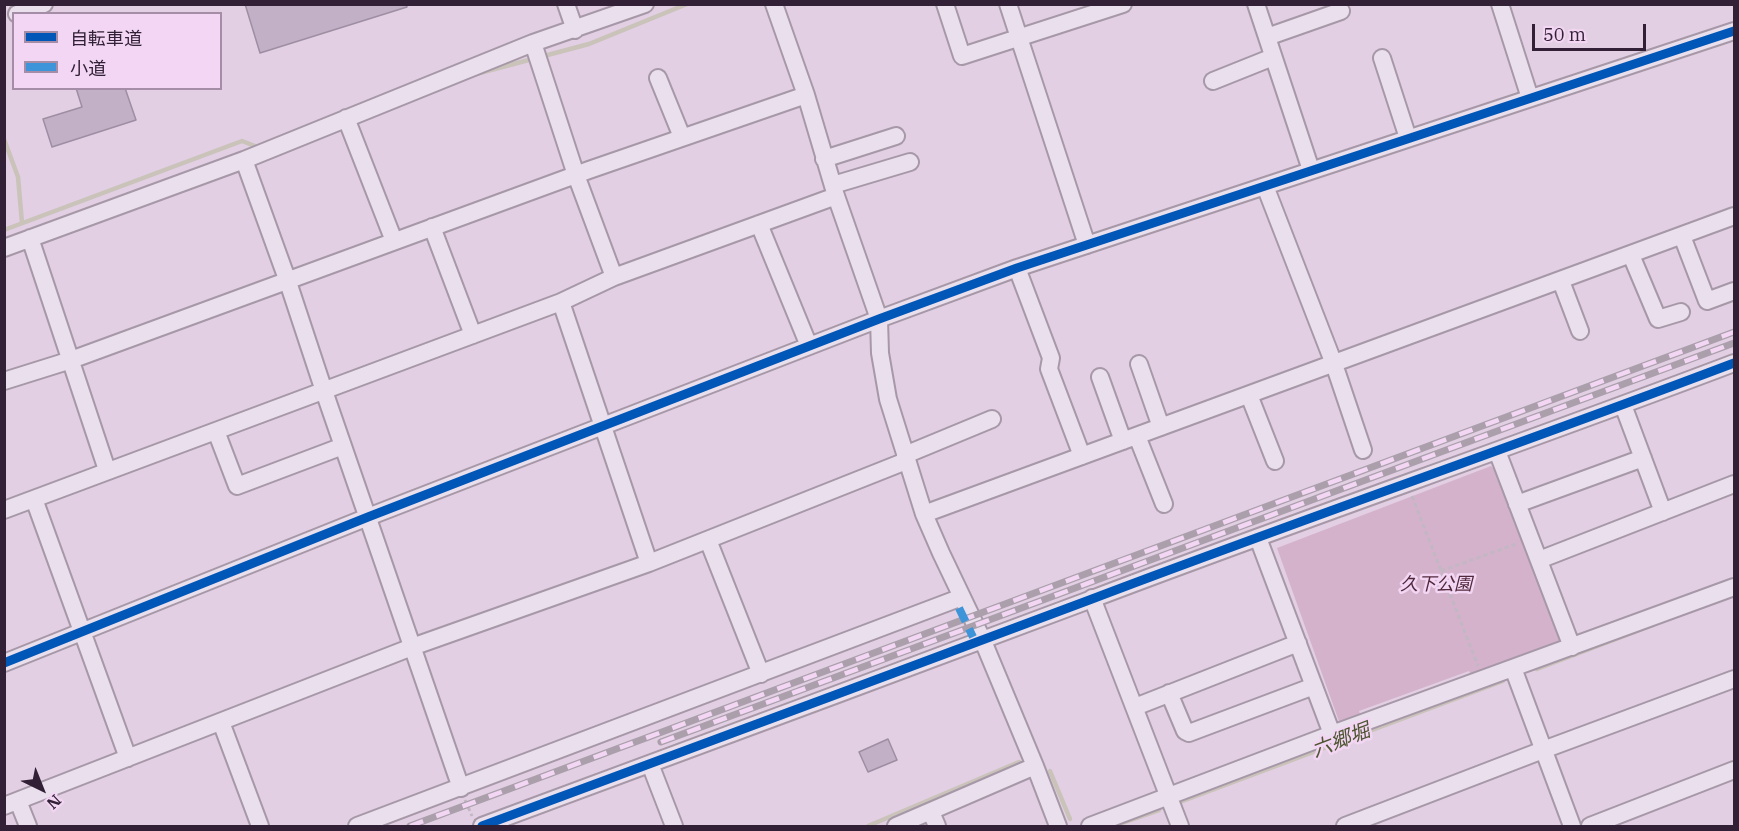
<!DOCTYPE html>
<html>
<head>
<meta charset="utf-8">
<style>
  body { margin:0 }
  #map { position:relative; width:1739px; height:831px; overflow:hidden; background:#e2cfe3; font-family:"IBM Plex Serif","Noto Sans JP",serif }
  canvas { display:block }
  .frame { position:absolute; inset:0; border:6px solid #312036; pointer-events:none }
  .legend { position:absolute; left:12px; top:12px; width:210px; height:78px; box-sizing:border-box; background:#f2d6f3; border:2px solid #a58da7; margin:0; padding:8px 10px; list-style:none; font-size:18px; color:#312036 }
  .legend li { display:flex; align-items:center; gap:12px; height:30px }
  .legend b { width:30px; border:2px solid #a58da7 }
  .north { position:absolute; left:12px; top:759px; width:60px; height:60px; -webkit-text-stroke:4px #f2d6f3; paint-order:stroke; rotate:137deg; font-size:16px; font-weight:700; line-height:24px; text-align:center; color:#312036 }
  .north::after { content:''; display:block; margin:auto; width:21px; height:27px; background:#312036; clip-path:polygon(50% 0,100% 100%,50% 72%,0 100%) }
  .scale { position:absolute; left:1532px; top:24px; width:114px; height:27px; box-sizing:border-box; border:3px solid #312036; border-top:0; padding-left:8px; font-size:18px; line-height:21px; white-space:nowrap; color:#312036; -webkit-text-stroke:4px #f2d6f3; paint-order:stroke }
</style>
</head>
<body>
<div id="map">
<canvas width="1739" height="831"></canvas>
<div class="frame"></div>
<ul class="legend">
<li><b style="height:8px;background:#0057b8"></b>自転車道</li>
<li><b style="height:8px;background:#3d94d8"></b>小道</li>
</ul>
<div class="north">N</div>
<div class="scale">50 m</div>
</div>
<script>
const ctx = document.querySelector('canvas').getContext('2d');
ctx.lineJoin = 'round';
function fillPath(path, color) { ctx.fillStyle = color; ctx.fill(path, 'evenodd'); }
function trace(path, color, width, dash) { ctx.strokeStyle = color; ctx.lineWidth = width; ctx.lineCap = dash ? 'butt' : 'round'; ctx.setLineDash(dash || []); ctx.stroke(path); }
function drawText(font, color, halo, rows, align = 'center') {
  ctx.font = font + ' "IBM Plex Serif","Noto Sans JP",serif'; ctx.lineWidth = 5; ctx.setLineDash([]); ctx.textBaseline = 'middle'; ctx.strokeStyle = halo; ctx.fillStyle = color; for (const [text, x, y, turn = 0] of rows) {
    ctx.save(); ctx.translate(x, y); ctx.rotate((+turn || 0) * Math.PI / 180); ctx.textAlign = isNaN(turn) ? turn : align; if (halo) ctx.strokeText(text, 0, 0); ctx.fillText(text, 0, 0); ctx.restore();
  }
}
fillPath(new Path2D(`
  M1491,466L1497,472L1561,643L1472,677L1469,671L1359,711L1361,717L1340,724L1277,548Z`), '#d4b2cb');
trace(new Path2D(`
  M476,74L589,44L687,4
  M4,139L18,177L22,223
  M4,230L242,141L260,148
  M1537,669L1653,625
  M1050,771L1070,819
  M1180,802L1503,681
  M868,826L1019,762
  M1113,826L1159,810`), '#cac3ba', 4.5);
const building = new Path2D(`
  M245,4H406L407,7L260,53Z
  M76,88H125L136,120L52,147L43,119L82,107Z
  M888,739L897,760L868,772L859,752Z`);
fillPath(building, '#c2b0c6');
trace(building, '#9e8ea3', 1.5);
const minor = new Path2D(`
  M566,4L575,30
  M774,4L806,95L836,196L879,319L880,353L888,399L924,514L941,553L983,641L1035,766L1058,826
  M945,4L962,56L1123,4
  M1008,4L1087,245
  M1256,4L1311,170
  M1500,4L1530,98
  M17,14L44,4
  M1267,37L1341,11
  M533,43L576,175L614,277
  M1382,58L1408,138
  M658,78L682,137
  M1213,81L1273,57
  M346,118L394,241
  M824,159L896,136
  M244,160L287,279L324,391L461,788
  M833,185L910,162
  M1265,186L1334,364L1363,450
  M759,224L809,346
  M432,227L473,335
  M1682,236L1707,301L1734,291
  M30,238L107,470
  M4,248L244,160L533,43L645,4
  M1631,255L1658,319L1681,312
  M1017,268L1051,358L1049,369L1082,456
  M1561,281L1580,331
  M561,302L649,563
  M1139,364L1161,427
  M1100,377L1123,441
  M4,381L71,360L589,170L806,95
  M1249,395L1275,461
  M1623,405L1663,512
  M216,431L237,486L343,446
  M1137,436L1164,504
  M1497,451L1572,647
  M905,455L992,419
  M34,499L128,758
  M1517,504L1643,458
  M4,510L561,302L614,277L836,196
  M924,514L1734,216
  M1258,538L1332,734
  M708,540L761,674
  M1539,560L1734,484
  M1092,598L1180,826
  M4,663L368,517L879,319L1017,268L1734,31
  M1513,668L1572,826
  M1169,693L1185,731L1189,733L1314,686
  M1135,707L1298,643
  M221,722L260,826
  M650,764L674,826
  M18,801L28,826
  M4,806L412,647L649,563L906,461
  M931,812L937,826
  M357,826L962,597
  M482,826C685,751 889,675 1092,599C1305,518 1521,444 1734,363
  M896,826L1035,766
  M1090,826L1332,734L1734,587
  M1345,826L1543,750L1734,679
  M1590,826L1734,770`);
trace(minor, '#a798a8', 20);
trace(new Path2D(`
  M1412,496L1478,666
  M1441,571L1516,544
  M465,800L472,816`), '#c3b7c4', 3, [4.5, 3]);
trace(minor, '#eadfec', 16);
const rail = new Path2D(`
  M661,742L1734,343
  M410,826L1734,332`);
trace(rail, '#aa9fab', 7);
trace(rail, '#f2d6f3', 4.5, [14]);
trace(new Path2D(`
  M959,608L973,637`), '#3d94d8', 8, [15, 8]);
trace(new Path2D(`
  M4,663L368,517L879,319L1017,268L1734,31
  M482,826C685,751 889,675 1092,599C1305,518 1521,444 1734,363`), '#0057b8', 9);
drawText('italic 18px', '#51283c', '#f2d6f3', [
  ["久下公園",1436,585]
]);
drawText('italic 20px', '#4e5531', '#f2d6f3', [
  ["六郷堀",1341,741,-21]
]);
</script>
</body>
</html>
